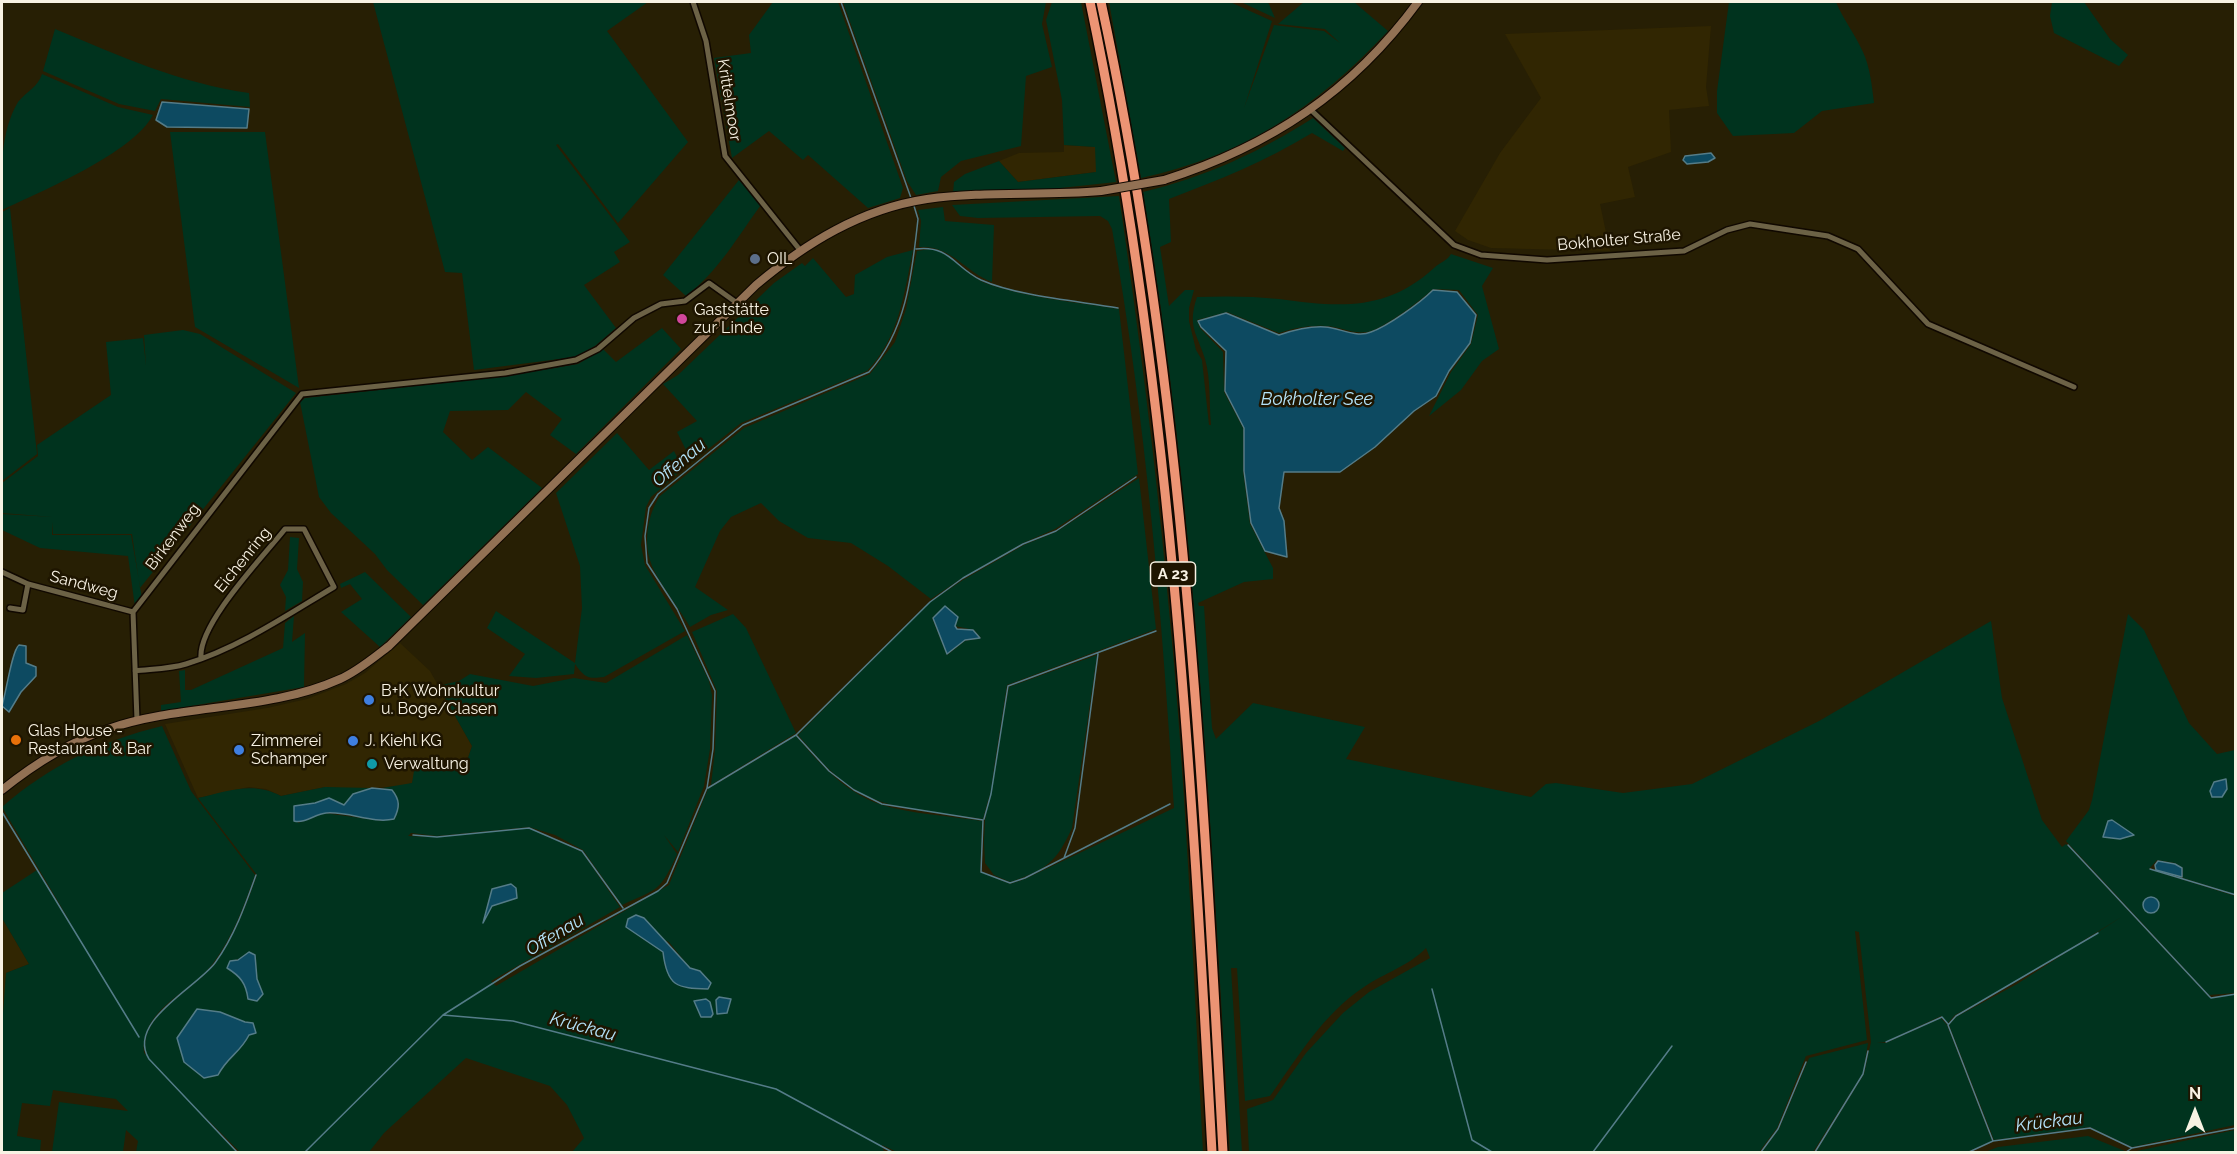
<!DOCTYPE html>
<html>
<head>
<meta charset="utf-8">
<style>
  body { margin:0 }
  #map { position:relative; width:2237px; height:1154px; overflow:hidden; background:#271f04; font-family:Raleway,sans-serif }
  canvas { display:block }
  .frame { position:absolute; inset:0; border:3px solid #f8f2e3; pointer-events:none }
  .north { position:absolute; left:2165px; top:1082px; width:60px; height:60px; -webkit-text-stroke:4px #1e1500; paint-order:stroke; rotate:0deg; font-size:16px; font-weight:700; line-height:24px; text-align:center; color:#f8f2e3 }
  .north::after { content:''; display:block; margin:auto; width:21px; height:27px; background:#f8f2e3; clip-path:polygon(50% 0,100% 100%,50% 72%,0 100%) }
</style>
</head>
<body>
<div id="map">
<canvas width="2237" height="1154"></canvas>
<div class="frame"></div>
<div class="north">N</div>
</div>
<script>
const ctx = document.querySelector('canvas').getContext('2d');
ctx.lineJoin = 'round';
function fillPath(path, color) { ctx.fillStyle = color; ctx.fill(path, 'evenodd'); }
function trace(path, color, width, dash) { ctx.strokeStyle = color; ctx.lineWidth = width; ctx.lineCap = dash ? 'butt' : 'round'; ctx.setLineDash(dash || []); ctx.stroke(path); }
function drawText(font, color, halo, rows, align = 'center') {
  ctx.font = font + ' Raleway,sans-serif'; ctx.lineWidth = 5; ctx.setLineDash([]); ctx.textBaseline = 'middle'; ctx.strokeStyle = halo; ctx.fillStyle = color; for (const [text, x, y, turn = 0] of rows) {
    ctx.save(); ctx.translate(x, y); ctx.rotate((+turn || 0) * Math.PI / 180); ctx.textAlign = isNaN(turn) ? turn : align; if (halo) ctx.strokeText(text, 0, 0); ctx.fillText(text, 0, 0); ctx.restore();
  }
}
fillPath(new Path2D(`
  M1711,26L1706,87L1709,106L1669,110L1671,152L1628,167L1635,197L1600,204L1610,251L1491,248L1468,240L1455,231L1500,153L1541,98L1505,34Z
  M1064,145L1096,147V172L1018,182L999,161L1019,153L1064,152Z
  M400,643L430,671L472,746L465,767L452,770L421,766L412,783L404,786L352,789L325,787L281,796L266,789L249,787L198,798L165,724L267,708L307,699L346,684L365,673Z
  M2,918L29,964L6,973L4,1011L2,1010Z`), '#312602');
fillPath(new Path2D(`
  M373,2H648L607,31L688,142L618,223L558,144L556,145L630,242L614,252L620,262L584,285L616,328L595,346L575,357L474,370L462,273L445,272Z
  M773,2H838L903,188L900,198L868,208L808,155L803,160L769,131L732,158L714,58L751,53L749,35Z
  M843,2H1046L1042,24L1052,67L1026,76L1021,146L961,161L941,177L938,191L916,195L907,181Z
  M1052,2H1081L1116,182L1033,191L953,193L954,182L965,174L999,161L1018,182L1096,172L1095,147L1064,145L1062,100L1046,20Z
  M1109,2H1230L1272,21L1244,108L1274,25L1324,31L1340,43L1325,29L1278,24L1304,2H1354L1388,31C1316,108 1245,155 1141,178Z
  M1241,2H1268L1275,18Z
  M1729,2H1836C1843,19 1855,34 1863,52C1870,67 1872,86 1874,103L1822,111L1794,133L1733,136L1717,113V91Z
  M2052,2H2084L2110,39L2128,55L2119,66L2054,33L2050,16Z
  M55,29C120,56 179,83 249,93L250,107L161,99L155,111L119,104L43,71Z
  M42,74L118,107L153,115C133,153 42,191 2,210C1,173 0,132 18,102C27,91 38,87 42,74Z
  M1313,118L1345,148L1343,151L1312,133C1266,161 1219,180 1169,199L1171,242L1160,247L1169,306L1185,290H1194L1189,308V321L1196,350L1202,360L1209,425H1211C1209,404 1211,379 1205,359C1197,333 1187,327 1197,297C1224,296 1252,296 1279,299C1338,307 1386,312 1434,268C1440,262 1446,262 1451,254L1493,268L1482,286L1499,349L1482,361L1461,390L1429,416L1451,372L1471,344L1478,315L1459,290L1433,289C1420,301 1388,325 1371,331C1355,336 1340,326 1325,326C1310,325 1294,328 1279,333L1227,312L1197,320L1200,328L1223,352L1224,392L1243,428V471L1250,524L1273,568V579L1244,582L1198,603L1199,606H1204L1212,728L1216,739L1253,703L1365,727L1346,759L1531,797L1546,784L1556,783L1623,793L1692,784L1819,721L1991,621L2002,698L2042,820L2062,847L2066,844L2208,996L2211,998L2235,994V1125L2132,1147L2090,1127L1994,1140L1949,1025L1956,1017L2017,984L2123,916L2016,982L1955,1015L1948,1023L1941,1016L1885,1042H1877L1886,1043L1941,1018L1947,1025L1992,1141L1967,1152H1816L1864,1074L1871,1042L1859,932L1855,931L1867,1040L1806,1056L1777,1128L1759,1152H1249L1247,1109L1273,1100L1306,1053L1343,1013L1369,992L1430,958L1426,948C1409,966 1384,973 1364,987C1323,1014 1298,1057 1270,1096L1245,1101L1237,968H1231L1242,1152H1230C1211,831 1196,509 1143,192C1205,177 1260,152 1313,118Z
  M170,132H265L299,388L195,327Z
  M739,180L761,205C738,236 718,272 686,296L663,275Z
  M1119,196C1138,327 1155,457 1167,589C1186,776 1193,965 1203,1152H897L882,1145L884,1152H572L584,1138L567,1105L550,1086L466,1058L384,1133L369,1152H240L200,1112L237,1152H136L138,1141L126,1130L123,1152H52L59,1102L128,1111L116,1099L53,1090L50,1106L22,1103L17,1136L41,1140L40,1152H2V1027L6,973L29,964L2,918V893L37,870L72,925L2,807C49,766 101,741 162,726L191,791L255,875C244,906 233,936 214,962C191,994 141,1007 144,1053L148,1057C131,1019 198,988 216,962C235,935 246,906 257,875L198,798C228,791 253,781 281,796L325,787L372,788L353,794L344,805L335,800L295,806L298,823L324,813L383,821L392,790L382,788L412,783L414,771L421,766L452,770L465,767L472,746L438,686L459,681L470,674L533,686L574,678L606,683L687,635L709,681L712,695L710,749L704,786L678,852L664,835L677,854C660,892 659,888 622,905L583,850L555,835L529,827L437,836L411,833L408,836L437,837L529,828L582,852L620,907L491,981L496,986L669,885L708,789L796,736C820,764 845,793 882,805C911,814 951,816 982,821L980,872L1010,884L1025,879L1174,808C1162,614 1146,420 1112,229L1108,221L1100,216L978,218L960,216L952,205ZM653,929L660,938L669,942L690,968L700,971L711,983L665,967L663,952L638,934ZM255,955L257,979L263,994C247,987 241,977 227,968L230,961ZM197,1010L220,1012L245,1022L253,1023L256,1033L249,1035C240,1053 228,1056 218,1075L177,1038Z
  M943,207L945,221L994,225L992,282C964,271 951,245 919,247L921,221L918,210Z
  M10,208L37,454L2,481V212Z
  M930,249C952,252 965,275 985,283C1027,298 1075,302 1119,309L1138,474L1055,529L1023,543L962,578L931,599L888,566L851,543L808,538L779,521L761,503L731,517L720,531L695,587L728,610L711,615L690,627C680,609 656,579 651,563C643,542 648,513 660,496L744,428L870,374L895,342L906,309L917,251Z
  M913,250C904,294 899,338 867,371L741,423L692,462L677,432L697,421L663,384L678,375L774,283L802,263L805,266L813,258L846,297L854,294L855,275L887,257Z
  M662,328L681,349L576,454L550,435L562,419L526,392L508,410L450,411L443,432L472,460L488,447L542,488L423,605L387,570L375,554L331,513L319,497L300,402L305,398L506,376L578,364L603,349L616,362Z
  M183,330L200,334L296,393L140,588L132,534H53L52,522V535H131L142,598L135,607L128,556L40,548L2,530V514L53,517L2,513V483L38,456L37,445L111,395L106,342L143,338L146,366L144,335Z
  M617,433L649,470L674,451L683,469L651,497L646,507L641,545L645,565L685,631L604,677C588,679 585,678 575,664L574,674L536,678L509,676L525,654L487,628L496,611L575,663L582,608L580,566L556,493Z
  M1139,478L1156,629L1007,685L990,793L983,819C941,812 890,812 854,789C831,775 815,754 798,735L930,602L963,580L1024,545L1056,532ZM945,606L958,617L955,626L974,630L981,638L965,641L947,655L932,618Z
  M290,537L299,538L297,569L303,582L302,601L285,611L286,597L280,585L288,570Z
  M365,572L411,617L380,647L341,612L362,599L350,584L341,588L340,584Z
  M733,614L746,628L796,733L711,785L715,750L717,691L692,632Z
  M2128,614L2144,630L2189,723L2217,754L2235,750V894L2183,878V868L2175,863L2157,860L2149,869L2235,896V993L2209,995L2066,841L2089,810L2092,800Z
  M294,616L292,642L305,633L304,687L161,711V705L181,702L179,671L185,670V690H191L283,648L285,623Z
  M1097,655L1072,828C1056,863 1047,869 1010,882L994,875L985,863L984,842L985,820L1009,687Z
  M1868,1043L1863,1073L1813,1152H1762L1779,1129L1809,1058Z
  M2235,1130V1152H2131H2132Z
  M2088,1136L2125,1151L1985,1152L1998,1147Z`), '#00331e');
const water = new Path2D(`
  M162,102L249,109L247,128L167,127L156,120Z
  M1711,153L1715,158L1708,162L1687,164L1683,160L1685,156Z
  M1433,290L1457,292L1476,315L1470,343L1449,371L1436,396L1414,411L1375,447L1340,472H1284L1279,508L1284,521L1287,557L1265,551L1251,523L1244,471V428L1225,391L1226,351L1201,327L1198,321L1226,313L1279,335C1294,330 1310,326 1325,327C1340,328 1356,338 1371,332C1388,326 1420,303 1433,290Z
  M945,606L958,617L955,626L957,629L973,630L980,638L965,640L947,654L933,618Z
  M19,645L26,646V663L36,667V676L21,692L9,712L2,706C6,693 12,650 19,645Z
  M2226,779L2227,789L2222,797H2212L2210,791L2214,782Z
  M372,788L392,790C400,800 400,807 394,819C372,824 349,811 326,813C315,814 305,824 294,821V806L315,803L329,798L344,805L353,794Z
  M2112,820L2134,835L2120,839L2103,837L2108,821Z
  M2158,861L2175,864L2182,868V877L2156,870L2155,865Z
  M511,884L516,888L517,898L492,906L483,923L492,889Z
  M2143 905a8 8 0 1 1 16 0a8 8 0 1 1-16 0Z
  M636,915L644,918L690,968L700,971L711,983L708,989C677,988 667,987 663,952L626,927L628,919Z
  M249,952L255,955L257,979L263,994L257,1001L248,999C246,983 240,976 227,968L230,961L238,960Z
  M719,997L731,999L727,1013L717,1014L716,1000Z
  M706,999L710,1002L713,1014L711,1017H701L694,1001Z
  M197,1009L220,1012L245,1022L253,1023L256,1033L249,1035C240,1053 228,1056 218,1075L204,1078L184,1062L177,1038Z`);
fillPath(water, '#0d4a61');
trace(water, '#547c88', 1.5);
trace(new Path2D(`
  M841,2L911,198
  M916,249C950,245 954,267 981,280C1017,296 1077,301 1118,308
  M796,735L829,771L854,790L882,804L983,820L981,872L1010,883L1025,878L1170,804
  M708,788L796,735L930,602L963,578L1023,544L1056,531L1136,477
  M2,812L139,1037
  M984,819L991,794L1008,686L1156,631
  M413,835L437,837L529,828L582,851L623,908
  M2068,845L2209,996L2211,998L2236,994
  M1064,858L1075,828L1098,654
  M2150,869L2236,895
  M1432,989L1472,1140L1492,1152
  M443,1015L520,966L658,891L667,883L707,788L713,749L715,691L677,609L647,563L645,536L649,508L658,494L743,425L869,372C907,330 912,273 918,219L914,206
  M1886,1042L1942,1017L1948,1024
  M1993,1141L1948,1025L1956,1016L2098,933
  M237,1152L149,1059C126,1022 196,988 215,963C234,937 245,906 256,875
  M305,1152L443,1015L513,1021L776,1089L892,1152
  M1593,1152L1672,1046
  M1761,1152L1778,1129L1806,1062
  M1815,1152L1863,1074L1868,1051
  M1969,1152L1993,1141L2090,1128L2132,1148L2236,1128
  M2126,1152L2132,1148`), '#547c88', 1.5);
const street = new Path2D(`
  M693,2L706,41L725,156L800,250
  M1311,110L1454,245L1481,255L1547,260L1684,251L1727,230L1750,224L1828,236L1858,249L1928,324L2074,387
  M2,572L28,584L133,612
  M10,608L23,610L28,584
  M135,671C152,669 170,669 186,664C239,648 287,615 334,587L304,529H285C263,557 198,624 201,658
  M137,720L133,612L302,394L505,373L576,360L598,349L634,318L661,304L685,301L709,283L737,303`);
const secondary = new Path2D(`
  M1164,180C1270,146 1352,92 1418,2
  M2,790C33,765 69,742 108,729C183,703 267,712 340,679C358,671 373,658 389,646L756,285C806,243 861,209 927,199C984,191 1043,196 1101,191`);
const highway = new Path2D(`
  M1090,2C1170,380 1191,767 1212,1152
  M1101,2C1183,379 1202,768 1223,1152`);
trace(street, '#100800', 8);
trace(secondary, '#100800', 10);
trace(highway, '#100800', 12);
trace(street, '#6c6246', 5);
trace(secondary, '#927154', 8);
trace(highway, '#ec9474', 9);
const secondaryBridge = new Path2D(`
  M1101,191L1164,180`);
trace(secondaryBridge, '#100800', 10, []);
trace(secondaryBridge, '#927154', 8);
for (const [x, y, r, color] of [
  [755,259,6,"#5c6f8a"],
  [682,319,6,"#d1479c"],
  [369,700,6,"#3f7fe0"],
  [16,740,6,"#e8710a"],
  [353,741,6,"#3f7fe0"],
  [239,750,6,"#3f7fe0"],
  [372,764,6,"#0f9aa8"]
]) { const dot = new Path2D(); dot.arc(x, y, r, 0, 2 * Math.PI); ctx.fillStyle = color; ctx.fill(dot); trace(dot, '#1e1500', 2); }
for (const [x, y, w] of [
  [1173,574,45]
]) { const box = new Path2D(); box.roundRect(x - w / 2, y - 12, w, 24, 4.5); ctx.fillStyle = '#1e1500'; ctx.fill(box); trace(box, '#f8f2e3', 1.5); }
drawText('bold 15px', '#f8f2e3', null, [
  ["A 23",1173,574]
]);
drawText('16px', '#f8f2e3', '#1e1500', [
  ["Krittelmoor",729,100,81],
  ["Bokholter Straße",1619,240,-5],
  ["Birkenweg",173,537,-53],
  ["Eichenring",243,560,-51],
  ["Sandweg",84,585,15]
]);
drawText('16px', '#f8f2e3', '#1e1500', [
  ["OIL",767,259],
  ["Gaststätte",694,310],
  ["zur Linde",694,328],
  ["B+K Wohnkultur",381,691],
  ["u. Boge/Clasen",381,709],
  ["Glas House -",28,731],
  ["Restaurant & Bar",28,749],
  ["Zimmerei",251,741],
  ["Schamper",251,759],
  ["J. Kiehl KG",365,741],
  ["Verwaltung",384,764]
], 'left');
drawText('italic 18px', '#b3e3f9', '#1e1500', [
  ["Bokholter See",1317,400],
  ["Offenau",679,463,-40],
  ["Offenau",555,935,-31],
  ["Krückau",583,1027,15],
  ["Krückau",2049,1122,-7]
]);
</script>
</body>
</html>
